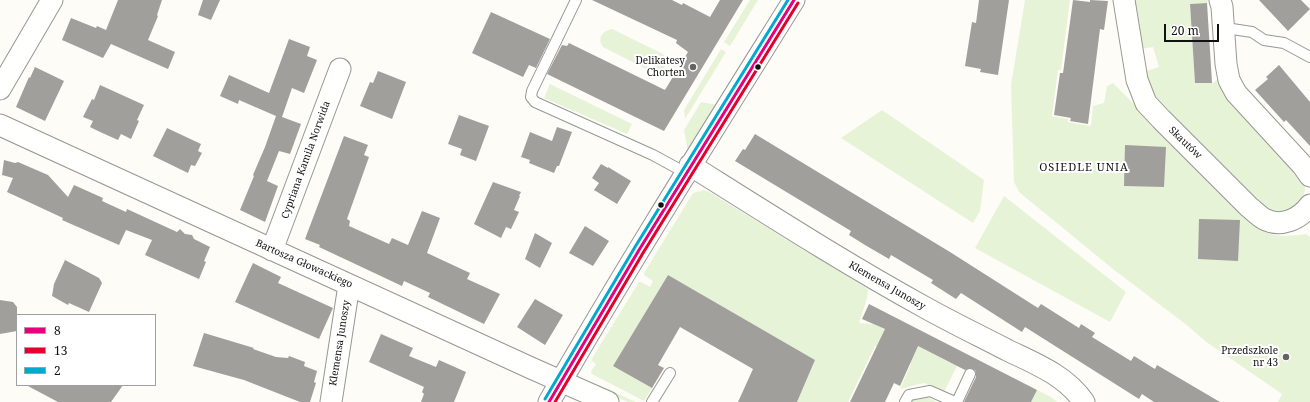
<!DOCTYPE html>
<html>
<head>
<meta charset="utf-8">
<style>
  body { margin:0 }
  #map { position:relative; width:1310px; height:402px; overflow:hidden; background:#fdfcf7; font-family:"Noto Serif",serif }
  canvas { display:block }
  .legend { position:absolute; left:16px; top:314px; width:140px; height:72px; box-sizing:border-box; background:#fff; border:1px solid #a0a0a0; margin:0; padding:5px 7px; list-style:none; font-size:12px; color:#111 }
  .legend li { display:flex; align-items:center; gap:8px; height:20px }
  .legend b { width:20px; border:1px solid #a0a0a0 }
  .scale { position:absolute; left:1164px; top:24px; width:55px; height:18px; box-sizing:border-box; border:2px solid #111; border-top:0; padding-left:5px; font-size:12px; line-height:14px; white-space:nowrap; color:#111; -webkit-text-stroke:3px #fff; paint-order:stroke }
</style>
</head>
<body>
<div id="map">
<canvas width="1310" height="402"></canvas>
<ul class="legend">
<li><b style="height:5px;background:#e5007d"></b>8</li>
<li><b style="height:5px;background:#e4002b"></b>13</li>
<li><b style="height:5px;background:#00a9ce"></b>2</li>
</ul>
<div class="scale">20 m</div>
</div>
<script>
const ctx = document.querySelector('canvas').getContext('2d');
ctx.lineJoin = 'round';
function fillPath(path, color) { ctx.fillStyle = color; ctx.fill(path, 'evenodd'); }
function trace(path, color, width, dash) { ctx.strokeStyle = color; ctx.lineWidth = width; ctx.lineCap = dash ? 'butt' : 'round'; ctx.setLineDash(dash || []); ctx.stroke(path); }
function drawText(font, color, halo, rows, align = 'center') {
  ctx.font = font + ' "Noto Serif",serif'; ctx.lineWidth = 4; ctx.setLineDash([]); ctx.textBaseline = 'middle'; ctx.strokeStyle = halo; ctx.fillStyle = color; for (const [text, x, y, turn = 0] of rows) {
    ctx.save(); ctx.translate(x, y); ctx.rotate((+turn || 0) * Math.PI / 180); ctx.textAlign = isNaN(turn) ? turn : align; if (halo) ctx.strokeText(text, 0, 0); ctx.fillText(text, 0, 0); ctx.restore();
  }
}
fillPath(new Path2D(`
  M750,0H758L730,46L724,42Z
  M1025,0H1070L1061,70H1058L1052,116L1068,119V122L1091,126L1093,106L1104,103L1107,86L1113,83L1259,229C1273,238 1290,236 1306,234L1310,237V402H1278L1282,394L1205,341L1188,326L1113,269L1019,192L1014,182L1011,85Z
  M1133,0H1208L1207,3L1190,4L1195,83H1213L1220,77L1305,185C1306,201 1296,206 1284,214L1261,210L1150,92L1146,71L1159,67L1153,47L1142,49Z
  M612,29L663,54C671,62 664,74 652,72L603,47C597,38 602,31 612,29Z
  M721,49L726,52L685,119L684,110Z
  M550,84L632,124L627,134L544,98Z
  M701,102L717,105L688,152L684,130Z
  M882,110L984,180L980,211L973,223L841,138Z
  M704,190L711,193L868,289L867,298L859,323L874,324L957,366L944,392L924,383L900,389L911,364L875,346L848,402H797L815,360L668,275L613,366L652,388L644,401L592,374L591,371L596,364L591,360L639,282H641L650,287L653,281L644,275V273L693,193Z
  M1004,196L1126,292L1110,322L975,248Z
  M599,385L636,402H628L596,389Z
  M1037,390L1051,397L1057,402H1031Z
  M921,397H927L937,402H911L916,398Z`), '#e7f3d7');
fillPath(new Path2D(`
  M118,0H162L157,15L158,16L148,40L175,52L168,69L111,44L103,58L62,40L71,18L96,28L97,26L106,30Z
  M203,0H220L211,20L198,15Z
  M592,0H672L682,5L683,3L710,17L720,0H743L664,131L547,74L562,45L567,46L569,43L665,90L688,52L676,43L677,40Z
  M979,0H1009L998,75L980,72L981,69L965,66L972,22L976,23Z
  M1073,0L1090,2V0L1108,1L1104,30L1100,29L1088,124L1070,121L1071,118L1054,115L1060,73H1063Z
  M1259,0H1301L1310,9L1288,31Z
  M1207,3L1212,83H1195L1190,4Z
  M491,12L550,39L536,68L529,65L523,77L472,53Z
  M289,39L310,47L307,56L317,60L304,93L292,88L282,117L301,124L290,154L279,151L267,181L278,186L265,222L240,210L254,176L253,175L265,147L276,116L239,100L238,104L220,96L229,75L269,93Z
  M1279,65L1310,102V146L1286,120L1284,122L1255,90L1268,79L1266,77Z
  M35,67L64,81L45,121L16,107L29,77L30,78Z
  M378,71L406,82L392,119L360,106L370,82L373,83Z
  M100,85L144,105L137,120L139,121L131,139L121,134L118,140L98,131L90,127L93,121L83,117L92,99L94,100Z
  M459,115L489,126L476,161L460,155L462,149L448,144Z
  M557,127L572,132L559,166H557L554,173L529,163L530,160L521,157L530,132L552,141Z
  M167,128L201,144L198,151L202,153L195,166L191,165L188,173L153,156Z
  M755,134L950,252L1038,308L1041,304L1079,328L1081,324L1095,333L1092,337L1131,361L1134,356L1155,369L1157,365L1220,402H1154L1142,394L1139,399L1025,327L1022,332L961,293L956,299L931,283L933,280L891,255L889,259L865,245L849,235L851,231L735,161L743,149L745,150Z
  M344,136L368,145L364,155L369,157L347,219L350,221L349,226L389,244L392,238L408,245L422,211L440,218L427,253L470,273L467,279L500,294L484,324L428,297L430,293L404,281L402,286L319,247L320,245L305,239Z
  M1125,145L1166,147L1164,187L1124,186Z
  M4,160L15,163L18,162L48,175L68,197L74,185L103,198L102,201L126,212L127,209L177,232L180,229L185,234L192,235L194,239L210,247L204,261L206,262L199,279L145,255L152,240L126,230L119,245L62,220L63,218L7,192L13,178L2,175Z
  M601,164L608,168V167L631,181L617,204L594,190L599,183L592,178Z
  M493,182L521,192L519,196H520L514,210L519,212L511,229L506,227L501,238L474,224Z
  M1199,219L1240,220L1238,261L1198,259Z
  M585,226L609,241L593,266L569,253Z
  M535,233L552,243L540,268L525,259Z
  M65,260L99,278L102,283L89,312L69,303L68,305L52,296L54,284Z
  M253,263L281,277L278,283L333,308L319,339L235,302Z
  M668,275L815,360L797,402H738L753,369L680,327L658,365L664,368L652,388L613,366Z
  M535,299L563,315L545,345L517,327Z
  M0,300L13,302L17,307V331L0,334Z
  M869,304L1037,390L1031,402H964L976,377V373L975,370L970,368L965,370L918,346L900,386L894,383L885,402H850L885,329L862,319Z
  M204,333L254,348L253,349L276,357L288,358L289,356L305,362L304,366L317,371L314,382L316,383L310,402H300L244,380L193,366Z
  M381,334L413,348L409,356L436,367L439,360L466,372L454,402H421L424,394L422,392L424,387L369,362Z
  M26,385H123L111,402H58Z`), '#a19f9c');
const service = new Path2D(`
  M576,0L532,91L531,97L535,102L653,155L686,173
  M1224,23L1232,29L1252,32L1264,40L1284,43L1310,57
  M652,402L670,373
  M905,402L909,395L930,391L955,402
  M957,402L970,374`);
const minor = new Path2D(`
  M1124,0L1137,80L1146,103L1161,119L1249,207C1254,211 1259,216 1264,219C1281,228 1300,219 1310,205
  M1220,0L1222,7L1226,64L1229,80L1236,93L1303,166L1310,176
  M0,89L52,0
  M0,125L531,368L608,402
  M690,165C768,214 846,264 926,308C953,323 980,336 1007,350C1036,364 1065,375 1084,402
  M272,250L340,69
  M331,402L349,285
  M549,402C627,266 711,133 794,0`);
trace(service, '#979795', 12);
trace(minor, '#979795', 23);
trace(service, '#fffffe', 10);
trace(minor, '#fffffe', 21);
trace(new Path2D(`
  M549,402L639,250L794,0`), '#e5007d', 3);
trace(new Path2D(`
  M555,402L643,253L798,3`), '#e4002b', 3);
trace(new Path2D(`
  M545,399L635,247L788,0`), '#00a9ce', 3);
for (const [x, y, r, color] of [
  [693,67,4,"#646362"],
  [758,67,3.5,"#111"],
  [661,205,3.5,"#111"],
  [1286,357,4,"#646362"]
]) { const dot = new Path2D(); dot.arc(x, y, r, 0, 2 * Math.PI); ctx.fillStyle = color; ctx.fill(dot); trace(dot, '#fff', 1.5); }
drawText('10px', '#111', '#fff', [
  ["Delikatesy",685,61],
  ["Chorten",685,73],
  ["Przedszkole",1278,351],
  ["nr 43",1278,363]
], 'right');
drawText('10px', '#111', '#fff', [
  ["Skautów",1185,143,44],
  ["Cypriana Kamila Norwida",306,160,-70],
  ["Bartosza Głowackiego",304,264,24],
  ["Klemensa Junoszy",887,286,30],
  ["Klemensa Junoszy",340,343,-81]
]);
ctx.letterSpacing = '1px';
drawText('11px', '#111', '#fff', [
  ["OSIEDLE UNIA",1084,168]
]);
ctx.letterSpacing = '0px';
</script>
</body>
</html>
